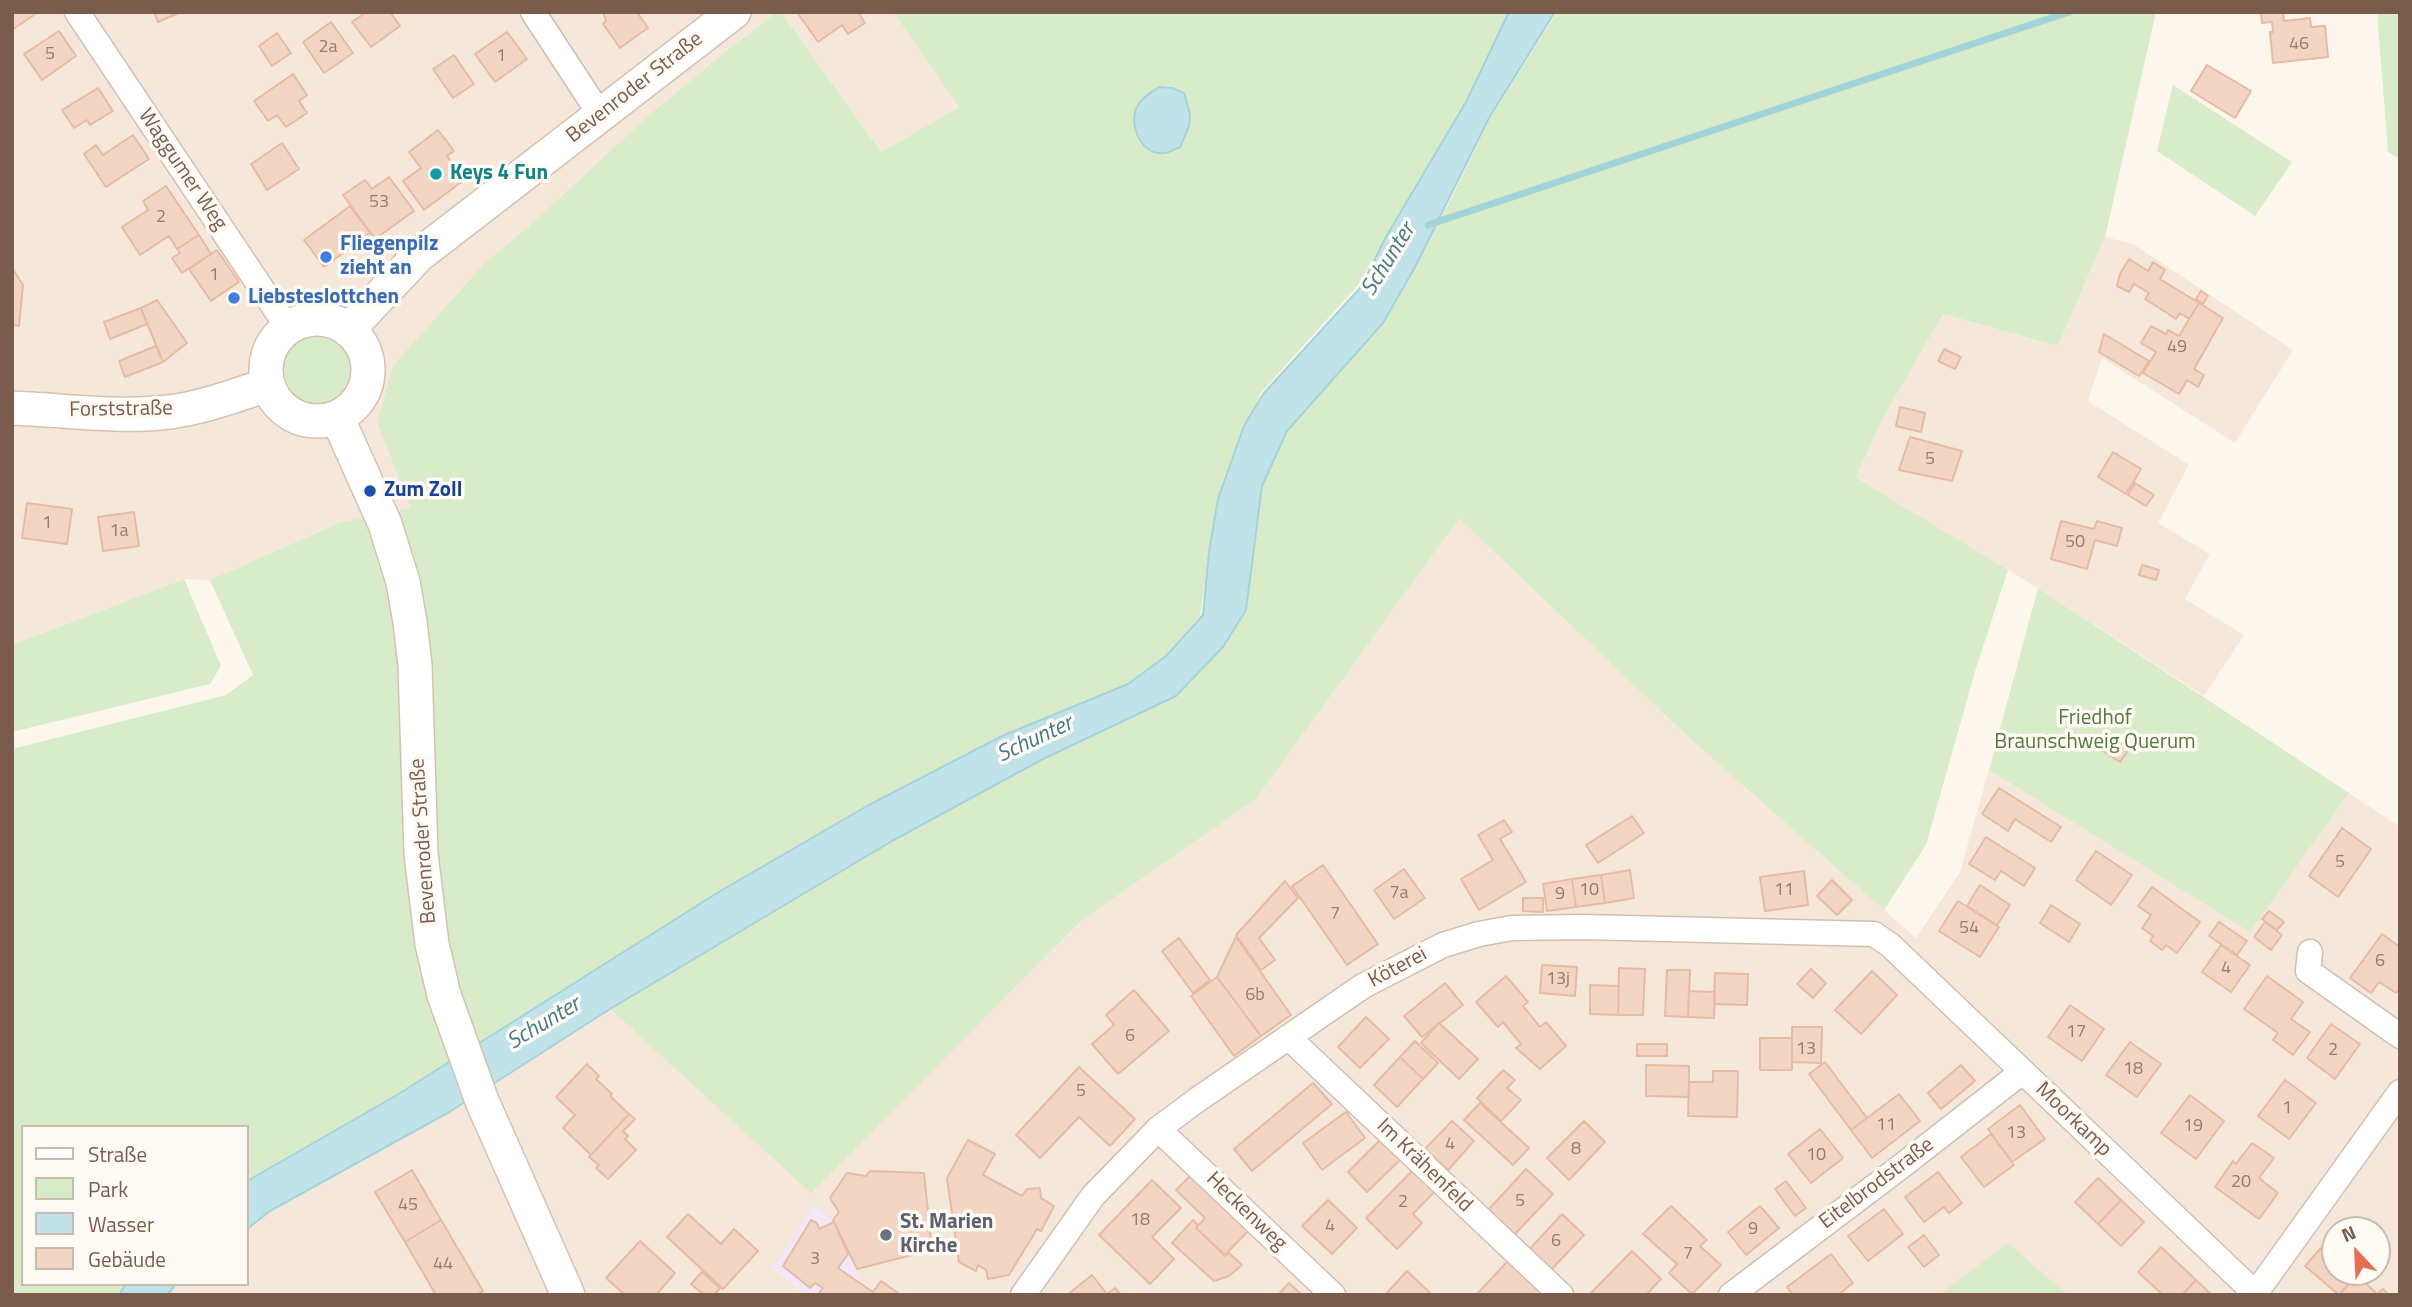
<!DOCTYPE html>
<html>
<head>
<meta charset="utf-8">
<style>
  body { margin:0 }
  #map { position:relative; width:2412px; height:1307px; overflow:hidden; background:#fdf6ec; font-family:"Titillium Web",sans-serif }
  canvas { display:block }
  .frame { position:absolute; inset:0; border:14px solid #7a5c4d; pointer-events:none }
  .legend { position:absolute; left:21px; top:1125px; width:228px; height:161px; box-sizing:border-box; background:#fffaf3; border:2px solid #cabbb1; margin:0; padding:9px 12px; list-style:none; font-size:21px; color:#7a5c4d }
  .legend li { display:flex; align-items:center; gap:14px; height:35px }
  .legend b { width:35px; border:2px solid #cabbb1 }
  .north { position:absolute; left:2321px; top:1216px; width:70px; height:70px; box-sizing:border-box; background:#fffaf3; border:2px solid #cabbb1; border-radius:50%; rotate:337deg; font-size:19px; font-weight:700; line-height:28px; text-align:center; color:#7a5c4d }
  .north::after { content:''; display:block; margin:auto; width:24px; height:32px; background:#e76f51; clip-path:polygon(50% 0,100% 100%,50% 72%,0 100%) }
</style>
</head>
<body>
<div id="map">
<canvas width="2412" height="1307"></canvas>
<div class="frame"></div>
<ul class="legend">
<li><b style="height:9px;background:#fff"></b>Straße</li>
<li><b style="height:19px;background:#d8ecc9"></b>Park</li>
<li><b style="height:19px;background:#bfe3e8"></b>Wasser</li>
<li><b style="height:19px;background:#f3d5c3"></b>Gebäude</li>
</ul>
<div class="north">N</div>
</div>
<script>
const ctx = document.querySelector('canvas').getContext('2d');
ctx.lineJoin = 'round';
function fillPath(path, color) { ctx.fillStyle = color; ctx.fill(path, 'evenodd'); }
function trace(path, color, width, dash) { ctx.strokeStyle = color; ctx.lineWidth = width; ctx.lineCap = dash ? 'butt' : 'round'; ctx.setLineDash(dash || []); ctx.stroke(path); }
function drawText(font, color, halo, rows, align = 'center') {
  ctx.font = font + ' "Titillium Web",sans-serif'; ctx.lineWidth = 7; ctx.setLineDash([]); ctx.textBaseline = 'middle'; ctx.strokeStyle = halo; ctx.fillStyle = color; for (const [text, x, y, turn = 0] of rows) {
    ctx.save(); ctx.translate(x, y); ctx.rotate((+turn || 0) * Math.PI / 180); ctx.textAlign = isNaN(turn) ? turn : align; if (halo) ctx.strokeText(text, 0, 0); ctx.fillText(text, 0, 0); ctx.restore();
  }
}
fillPath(new Path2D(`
  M12,12H777L720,56L656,109L377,423L412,508L341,522L210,580L184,579L12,645Z
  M781,12H893L959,107L881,152Z
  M2105,237L2133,244L2293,350L2235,443L2102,358L2088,401L2189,465L2158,523L2210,554L2185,599L2244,635L2204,696L2038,588L1856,479L1883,418L1943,314L2058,346Z
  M1459,517L1686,735L1916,938L1960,872L1989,770L2250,931L2349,793L2400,827V1295H167L176,1284H247V1229L270,1211L451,1111L610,1009L811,1192L1081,921L1256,799ZM2335,1230H2377V1272H2335Z`), '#f5e8da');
fillPath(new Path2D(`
  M814,1206L833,1220L857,1269L861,1284L854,1295H806L773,1268Z`), '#f3e8fa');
fillPath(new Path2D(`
  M777,12H781L881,152L959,107L893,12H1509L1466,102L1358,285L1260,394L1217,500L1200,616L1165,656L1128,683L1003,737L867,806L717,893L397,1095L247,1182V1127H23V1284H126L119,1295H12V749L226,695L253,675L210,580L341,522L411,508L377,423L393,366L485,263L534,222L656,109L720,56Z
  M1557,12H2156L2105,237L2058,346L1943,314L1883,418L1856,478L2008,570L1976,668L1926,845L1884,910L1686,735L1459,518L1256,799L1081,921L811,1193L610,1009L892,841L1043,759L1176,696L1223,647L1246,610L1262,486L1287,431L1383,323L1450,201L1489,120Z
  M2377,12H2400V159L2388,152Z
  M2173,85L2292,162L2255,216L2157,151Z
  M281 371a35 35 0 1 1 70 0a35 35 0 1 1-70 0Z
  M184,579L221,666L210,684L12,732V645Z
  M2038,588L2349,793L2250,932L1989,770Z
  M2008,1243L2068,1295H1939Z`), '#d8ecc9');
const water = new Path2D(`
  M1509,12H1555L1489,118L1415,267L1383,323L1287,431L1262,486L1246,610L1223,647L1176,696L1043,759L892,841L610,1009L451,1111L270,1211L247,1229V1182L249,1180L397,1095L717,893L867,806L1002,736L1128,684L1166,656L1203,615L1209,552L1218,499L1244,426L1263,394L1360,288L1387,235L1466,102Z
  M1159,87L1172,88L1184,93L1190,114L1189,126L1180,147C1175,149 1170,153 1164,153C1141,156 1127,123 1138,105C1142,97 1152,92 1159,87Z
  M126,1284H176L167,1295H119Z`);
fillPath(water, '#bfe3e8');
trace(water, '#a5d3da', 2);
trace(new Path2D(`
  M1428,225L2069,12`), '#a5d3da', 7);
const building = new Path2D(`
  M12,12H38L12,30Z
  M154,12H181L158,22Z
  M366,12H390L400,26L371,47L352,22Z
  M603,12H637L648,28L620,48L603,24L606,21Z
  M797,12H858L865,23L848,34L842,25L818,42Z
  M2261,12H2283L2284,21L2310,18L2311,27L2325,26L2328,57L2273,63L2270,32H2273L2272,22L2262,23Z
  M331,22L353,53L324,73L303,42Z
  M59,31L76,56L42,80L24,54Z
  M507,32L527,59L495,82L475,54Z
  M277,33L291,53L272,66L259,46Z
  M454,55L474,84L453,98L433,69Z
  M2207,65L2251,91L2235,118L2191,91Z
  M293,74L307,95L299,101L307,113L286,127L277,115L268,121L254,101Z
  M98,88L113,111L90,125L87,120L74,128L62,110Z
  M438,130L454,151L447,156L464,180L424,210L403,181L421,168L409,152Z
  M133,135L149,159L106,187L84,154L96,145L103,155Z
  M282,143L299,169L267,190L251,164Z
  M389,177L414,211L375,239L343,195L365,180L372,189Z
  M166,186L199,235L177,249L169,236L140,255L122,227L148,210L143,201Z
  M350,206L370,233L324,267L304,240Z
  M199,235L211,254L182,273L172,258L180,253L177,249Z
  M217,250L239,282L211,301L189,269Z
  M2129,259L2148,271L2153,262L2165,270L2160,279L2199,303L2189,319L2180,313L2176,319L2145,299L2149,293L2134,284L2129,292L2117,286L2120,274Z
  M12,268L23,285L19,326L12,325Z
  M2201,291L2208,296L2203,304L2196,299Z
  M157,300L187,343L163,362L141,308Z
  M2199,303L2223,318L2194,369L2204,375L2198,387L2187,380L2179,394L2143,373L2156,352L2141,343L2151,326L2166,334L2168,330L2179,336Z
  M141,308L147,324L110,339L104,322Z
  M2104,334L2149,361L2139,376L2099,352Z
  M156,346L163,362L125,377L119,361Z
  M1944,349L1961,357L1955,369L1938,361Z
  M1900,407L1925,413L1921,432L1896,426Z
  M1910,437L1962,451L1952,481L1899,470Z
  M2113,452L2141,469L2126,494L2098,477Z
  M2135,483L2154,495L2146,506L2128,495Z
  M27,503L72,509L67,544L22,538Z
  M134,512L139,546L103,551L98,517Z
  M2061,521L2094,529L2097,521L2122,528L2117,546L2095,540L2087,569L2051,559Z
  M2142,565L2159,570L2156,580L2139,575Z
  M2109,735L2129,749L2120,762L2100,749Z
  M1999,788L2061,827L2051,842L2015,819L2008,831L1982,814Z
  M1632,816L1644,833L1598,863L1586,845Z
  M1504,820L1512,832L1500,839L1526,882L1479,910L1461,879L1493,860L1478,835Z
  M2342,828L2371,849L2338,897L2309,876Z
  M1986,837L2035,868L2024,886L2001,871L1995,880L1969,864Z
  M2096,851L2132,875L2111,905L2076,880Z
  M1323,865L1378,944L1347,965L1292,886Z
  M1404,869L1425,898L1394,919L1374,890Z
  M1630,870L1634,898L1605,903L1601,875Z
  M1804,871L1808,905L1765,911L1760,877Z
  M1601,875L1605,903L1576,907L1572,879Z
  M1572,879L1576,907L1547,911L1543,884Z
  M1832,880L1852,900L1837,915L1817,896Z
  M1285,881L1298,898L1259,938L1275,960L1261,970L1236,935Z
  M1980,885L2010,905L1997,925L1967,906Z
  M2152,887L2200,922L2177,953L2166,945L2162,950L2150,941L2153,936L2142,928L2151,915L2138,906Z
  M1523,898H1543V912L1523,911Z
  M1958,901L1999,927L1980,957L1939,931Z
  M2051,905L2080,924L2069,942L2040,923Z
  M2269,911L2284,922L2277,930L2262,919Z
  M2219,922L2247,941L2237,955L2209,936Z
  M2265,922L2282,935L2271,950L2254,937Z
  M2382,934L2400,947V988L2396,993L2379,982L2371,993L2350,978Z
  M1236,937L1291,1015L1261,1036L1217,977Z
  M1179,938L1210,980L1193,993L1162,951Z
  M2221,945L2250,965L2231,992L2202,972Z
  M1542,965L1577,967L1575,996L1540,993Z
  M1619,968L1645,969L1643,1015H1618Z
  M1811,969L1826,983L1813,998L1797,984Z
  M1667,970H1690L1688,1017L1665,1016Z
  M1872,971L1897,995L1861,1034L1835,1010Z
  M1715,973L1748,974L1747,1005L1714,1004Z
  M1506,976L1528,1002L1523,1006L1540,1027L1546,1022L1566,1046L1540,1069L1516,1048L1521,1044L1503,1022L1498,1027L1476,1002Z
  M2267,976L2303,1002L2291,1019L2310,1032L2293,1055L2273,1040L2278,1033L2244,1009Z
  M1217,977L1261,1036L1234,1056L1191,996Z
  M1445,983L1463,1005L1422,1037L1404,1016Z
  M1590,985L1619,986L1618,1015L1590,1014Z
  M1134,990L1169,1031L1118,1074L1092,1044L1114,1025L1106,1015Z
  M1689,991L1715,992L1714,1018L1688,1017Z
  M2070,1005L2104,1029L2082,1061L2048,1037Z
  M1366,1017L1389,1039L1360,1068L1338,1047Z
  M1439,1023L1478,1059L1459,1079L1421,1043Z
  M2331,1024L2360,1044L2335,1079L2307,1058Z
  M1792,1027H1822L1821,1063L1792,1062Z
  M1760,1038H1792V1070H1760Z
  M1415,1041L1438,1063L1423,1079L1400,1057Z
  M2130,1042L2161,1064L2137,1097L2106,1075Z
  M1637,1044H1667V1056H1637Z
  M1400,1057L1423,1079L1397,1107L1374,1085Z
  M1825,1062L1867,1118L1851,1130L1809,1074Z
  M587,1064L599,1076L596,1079L612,1094L610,1096L629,1114L591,1155L563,1128L575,1115L556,1097Z
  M1646,1065L1689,1066V1097L1646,1096Z
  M1961,1065L1975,1081L1941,1109L1928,1093Z
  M1079,1067L1135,1119L1110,1146L1079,1117L1040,1158L1016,1135Z
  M1503,1070L1515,1080L1507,1088L1521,1100L1501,1121L1477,1098Z
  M1713,1071H1738L1737,1117L1688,1116L1689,1082H1713Z
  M2285,1080L2316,1103L2289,1139L2258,1116Z
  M1313,1083L1332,1104L1252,1171L1234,1149Z
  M1899,1094L1920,1121L1872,1158L1851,1130Z
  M2190,1095L2224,1121L2196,1159L2161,1133Z
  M1480,1103L1529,1148L1513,1165L1464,1120Z
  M2020,1105L2045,1139L2012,1162L1988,1129Z
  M1346,1112L1365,1138L1322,1170L1303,1143Z
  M629,1114L635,1119L623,1131L628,1136L625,1139L636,1150L608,1179L596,1168L599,1165L589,1157Z
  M1452,1121L1474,1141L1448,1170L1425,1149Z
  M1584,1121L1605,1142L1569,1180L1547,1158Z
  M1820,1129L1843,1158L1811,1183L1788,1154Z
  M1991,1134L2014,1165L1984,1187L1961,1157Z
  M968,1140L995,1154L983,1175L1022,1196L1027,1189L1040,1188L1041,1198L1054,1206L1041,1231L1037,1229L1009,1275L988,1279L986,1270L978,1265L976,1271L959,1262L947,1178Z
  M1380,1140L1400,1160L1367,1192L1348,1172Z
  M2252,1143L2274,1158L2259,1178L2278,1193L2259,1219L2215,1187L2233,1161L2236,1164Z
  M1526,1169L1553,1194L1514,1235L1488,1210Z
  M412,1170L441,1220L405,1242L375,1192Z
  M1413,1170L1435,1191L1413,1214L1422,1223L1397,1249L1366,1218Z
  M870,1171L924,1173L932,1250L857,1269L833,1220L839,1212L830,1198L847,1173L866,1176Z
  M1194,1172L1252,1227L1225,1255L1196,1228L1205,1218L1176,1190Z
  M1938,1172L1962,1203L1949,1213L1944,1207L1924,1222L1905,1197Z
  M2098,1178L2121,1200L2098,1224L2075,1202Z
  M1152,1180L1181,1208L1152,1237L1174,1259L1150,1284L1099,1235Z
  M1786,1181L1806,1208L1795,1216L1775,1189Z
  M1328,1200L1357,1228L1332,1254L1302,1226Z
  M2121,1200L2144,1222L2121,1246L2098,1224Z
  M1671,1206L1707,1240L1700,1246L1721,1265L1692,1294L1669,1273L1677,1264L1643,1234Z
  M1760,1206L1779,1228L1746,1255L1728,1232Z
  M1884,1209L1903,1234L1868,1261L1848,1236Z
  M688,1214L721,1244L734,1229L758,1251L723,1289L667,1237Z
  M1562,1214L1584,1235L1551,1270L1529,1250Z
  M441,1220L483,1291L476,1295H436L405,1242Z
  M811,1220L817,1223L819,1229L834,1222L848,1254L838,1268L873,1292L881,1281L901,1295H821L819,1293L823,1288L815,1283L810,1288L783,1266Z
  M1193,1220L1198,1225L1196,1228L1225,1256L1229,1253L1242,1265L1229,1276L1214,1281L1172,1243Z
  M2335,1232V1272H2354L2357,1274L2339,1295L2305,1266Z
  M1924,1235L1939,1255L1924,1267L1908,1247Z
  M640,1241L675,1273L656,1295H625L606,1278Z
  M2161,1247L2196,1280L2182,1295H2163L2138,1272Z
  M1632,1251L1661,1279L1646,1295H1589Z
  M1831,1254L1853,1283L1838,1295H1793L1787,1287Z
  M1508,1261L1544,1295H1476Z
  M1407,1271L1432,1295H1385Z
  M702,1272L720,1288L714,1295H704L691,1284Z
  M1092,1275L1107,1294L1115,1288L1121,1295H1067Z
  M2357,1275L2377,1294L2383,1289L2389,1295H2339Z
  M2196,1280L2212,1295H2182Z
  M1289,1283L1302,1295H1278Z`);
fillPath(building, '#f3d5c3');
trace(building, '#e6bba3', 2);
const minor = new Path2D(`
  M77,12L288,328
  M533,12L601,116
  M2310,952L2308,971L2400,1036
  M1288,1037L1561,1295
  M1158,1129L1333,1295
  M2255,1294L2400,1092
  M1023,1295L1093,1196L1158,1129L1197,1100L1363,986L1443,945L1479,934L1512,928L1583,927L1874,934L1890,945L2257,1295
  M1731,1295L1903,1165L2022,1072`);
const secondary = new Path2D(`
  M266 370a51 51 0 1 1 102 0a51 51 0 1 1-102 0Z
  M348,330L419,255L734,12
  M12,408C64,410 117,418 169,412C203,408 235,395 268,385
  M337,417L385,524L403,582L410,622L415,665L421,854L432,944L444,995L482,1101L568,1295`);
trace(minor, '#d1beb0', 27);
trace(secondary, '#d6c0b0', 36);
trace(minor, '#fff', 24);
trace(secondary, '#fff', 33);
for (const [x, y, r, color] of [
  [436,174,7,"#0f9aa8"],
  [326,257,7,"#3f7fe0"],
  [234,298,7,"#3f7fe0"],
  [370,491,7,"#1a4fb4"],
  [886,1235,7,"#6b7280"]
]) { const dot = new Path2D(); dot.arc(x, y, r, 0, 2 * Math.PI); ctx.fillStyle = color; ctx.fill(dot); trace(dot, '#fffaf3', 2.5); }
drawText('18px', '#987a6a', null, [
  ["46",2299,45],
  ["2a",328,48],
  ["5",50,55],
  ["1",501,57],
  ["53",379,203],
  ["2",161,218],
  ["1",214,276],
  ["49",2177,348],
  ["5",1930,460],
  ["1",47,524],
  ["1a",119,532],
  ["50",2075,543],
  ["5",2340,863],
  ["10",1589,891],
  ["11",1784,891],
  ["7a",1399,894],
  ["9",1560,895],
  ["7",1335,915],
  ["54",1969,929],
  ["6",2380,962],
  ["4",2226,969],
  ["13j",1558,980],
  ["6b",1255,996],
  ["17",2076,1033],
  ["6",1130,1037],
  ["13",1806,1050],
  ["2",2333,1051],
  ["18",2133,1070],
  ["5",1081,1092],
  ["1",2287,1109],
  ["11",1886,1126],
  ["19",2193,1127],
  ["13",2016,1134],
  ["4",1450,1145],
  ["8",1576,1150],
  ["10",1816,1156],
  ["20",2241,1183],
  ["5",1520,1202],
  ["2",1403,1203],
  ["45",408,1206],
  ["18",1140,1221],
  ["4",1330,1227],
  ["9",1753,1230],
  ["6",1556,1242],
  ["7",1688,1255],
  ["3",815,1260],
  ["44",443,1265]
]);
drawText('21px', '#7a5c4d', '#fffaf3', [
  ["Bevenroder Straße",635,88,-38],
  ["Waggumer Weg",182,170,56],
  ["Forststraße",121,410,-1],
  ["Bevenroder Straße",424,841,-94],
  ["Köterei",1398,968,-28],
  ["Moorkamp",2073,1120,44],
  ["Im Krähenfeld",1424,1166,44],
  ["Eitelbrodstraße",1877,1184,-37],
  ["Heckenweg",1246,1212,44]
]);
drawText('bold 21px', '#0d838f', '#fffaf3', [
  ["Keys 4 Fun",450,174]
], 'left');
drawText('bold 21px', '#366cbe', '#fffaf3', [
  ["Fliegenpilz",340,245],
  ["zieht an",340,269],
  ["Liebsteslottchen",248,298]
], 'left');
drawText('bold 21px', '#164399', '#fffaf3', [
  ["Zum Zoll",384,491]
], 'left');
drawText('21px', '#537a41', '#fffaf3', [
  ["Friedhof",2095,719],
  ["Braunschweig Querum",2095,743]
]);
drawText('bold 21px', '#5b616d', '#fffaf3', [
  ["St. Marien",900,1223],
  ["Kirche",900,1247]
], 'left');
drawText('italic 23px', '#437c86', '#fffaf3', [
  ["Schunter",1389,260,-58],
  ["Schunter",1035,740,-25],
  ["Schunter",544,1024,-31]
]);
</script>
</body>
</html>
